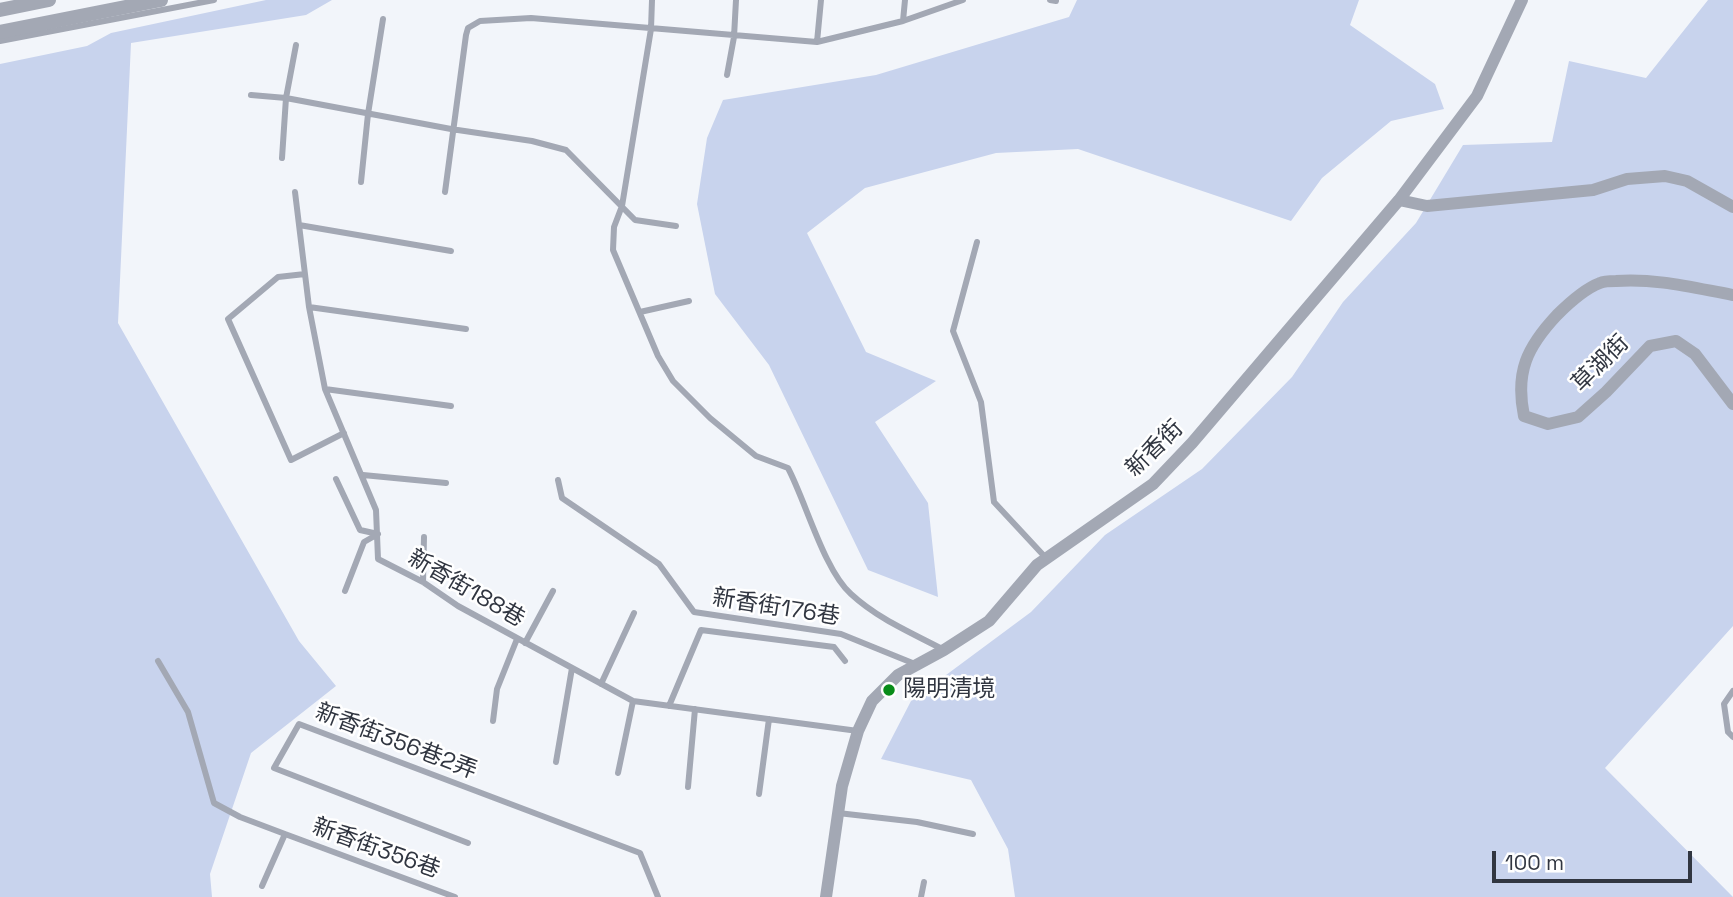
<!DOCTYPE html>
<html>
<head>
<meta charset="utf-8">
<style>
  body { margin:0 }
  #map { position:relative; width:1733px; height:897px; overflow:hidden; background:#f2f5fa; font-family:"Space Grotesk",sans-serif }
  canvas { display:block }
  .scale { position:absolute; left:1492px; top:851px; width:200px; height:32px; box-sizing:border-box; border:4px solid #313641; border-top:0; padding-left:9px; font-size:21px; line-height:24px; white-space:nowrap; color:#313641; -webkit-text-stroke:5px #fff; paint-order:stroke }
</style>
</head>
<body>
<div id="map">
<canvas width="1733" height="897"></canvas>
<div class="scale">100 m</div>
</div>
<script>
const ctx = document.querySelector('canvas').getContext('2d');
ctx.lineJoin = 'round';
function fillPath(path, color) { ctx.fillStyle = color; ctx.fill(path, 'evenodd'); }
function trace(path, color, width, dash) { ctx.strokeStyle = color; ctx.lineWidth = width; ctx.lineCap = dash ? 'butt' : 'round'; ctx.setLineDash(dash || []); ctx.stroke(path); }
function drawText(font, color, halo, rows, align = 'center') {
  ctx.font = font + ' "Space Grotesk","Noto Sans TC",sans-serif'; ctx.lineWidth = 5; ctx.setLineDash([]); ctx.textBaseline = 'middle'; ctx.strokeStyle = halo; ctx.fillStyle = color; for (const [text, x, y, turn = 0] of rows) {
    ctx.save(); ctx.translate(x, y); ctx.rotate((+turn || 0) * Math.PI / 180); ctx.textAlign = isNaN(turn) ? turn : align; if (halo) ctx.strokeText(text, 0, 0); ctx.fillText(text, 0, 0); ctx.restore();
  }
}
fillPath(new Path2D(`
  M266,0H332L306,15L131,43L118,323L299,641L336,686L251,753L210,874L212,897H0V64L87,46L111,33Z
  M1077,0H1359L1350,25L1435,84L1444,109L1391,121L1322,178L1291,221L1078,149L996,153L865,188L807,233L866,352L936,381L875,422L928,503L938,597L868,570L769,365L715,294L697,204L707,138L723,100L876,75L1069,17Z
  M1708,0H1733V626L1605,768L1733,897H1015L1008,849L971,780L881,759L911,701L1031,612L1105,535L1202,469L1292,377L1343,302L1416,223L1463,145L1552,142L1569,61L1646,78Z`), '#c8d3ed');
trace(new Path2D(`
  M652,0L651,29L622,206L614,227L613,250L658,356L673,381L710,418L756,456L788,468C806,502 824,570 851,594C878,619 912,633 944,650
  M1050,0L1056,1
  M903,21L905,0
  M0,41L214,0
  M817,42L821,0
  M727,75L734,37L736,0
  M251,95L286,98L451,129L532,141L566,150L635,220L676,226
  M282,158L286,98L296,45
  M361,182L368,114L383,19
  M295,192L309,307L325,389L376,510L378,559L423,582L458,606L633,701L858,731
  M445,192L466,35L468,28L480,21L531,18L817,42L903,21L963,0
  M299,225L451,251
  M977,242L953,331L981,402L994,502L1046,558
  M305,274L278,277L228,319L291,460L344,433
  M309,307L466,329
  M640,312L689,301
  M325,389L451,406
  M363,475L446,483
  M336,479L360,530L378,534
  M558,480L562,498L659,564L694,612L841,634L915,664
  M423,582L424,537
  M345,591L364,542L378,534
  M525,643L553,591
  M158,661L188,712L214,803L240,817L285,834
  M601,684L634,613
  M1733,691L1724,704L1728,732L1733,737
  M669,706L701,630L834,647L845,661
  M493,721L497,689L517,639
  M556,762L572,668
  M618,773L633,701
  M688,787L695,709
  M759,794L769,719
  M838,813L917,822L973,834
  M468,843L274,768L299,724L640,853L658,897
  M262,886L285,834L455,897
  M921,897L924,882`), '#a3a8b4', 6);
trace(new Path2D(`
  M1399,200L1427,206L1593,190L1627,179L1665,176L1687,181L1733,207
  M1733,295C1694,288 1656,278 1616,281C1611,281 1604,281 1600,283C1584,289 1569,303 1557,315C1527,347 1515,372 1524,416L1548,424L1578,417L1606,392L1650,346L1676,341L1695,354L1733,404
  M826,897L842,786L858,731L872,701L898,675L944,650L989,621L1037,565L1153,484L1192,443L1399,200L1477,96L1522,0`), '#a3a8b4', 12);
trace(new Path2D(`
  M0,10L49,0
  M0,32L161,0`), '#a3a8b4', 14);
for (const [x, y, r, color] of [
  [889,690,7,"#088c19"]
]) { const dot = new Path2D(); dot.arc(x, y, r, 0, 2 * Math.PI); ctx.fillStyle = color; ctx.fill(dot); trace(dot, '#fff', 2.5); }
drawText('23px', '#313641', '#fff', [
  ["草湖街",1601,364,-45],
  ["新香街",1155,449,-44],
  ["新香街188巷",466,589,30],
  ["新香街176巷",776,608,9],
  ["新香街356巷2弄",396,742,21],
  ["新香街356巷",376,849,20]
]);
drawText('23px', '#313641', '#fff', [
  ["陽明清境",903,690]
], 'left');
</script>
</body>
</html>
